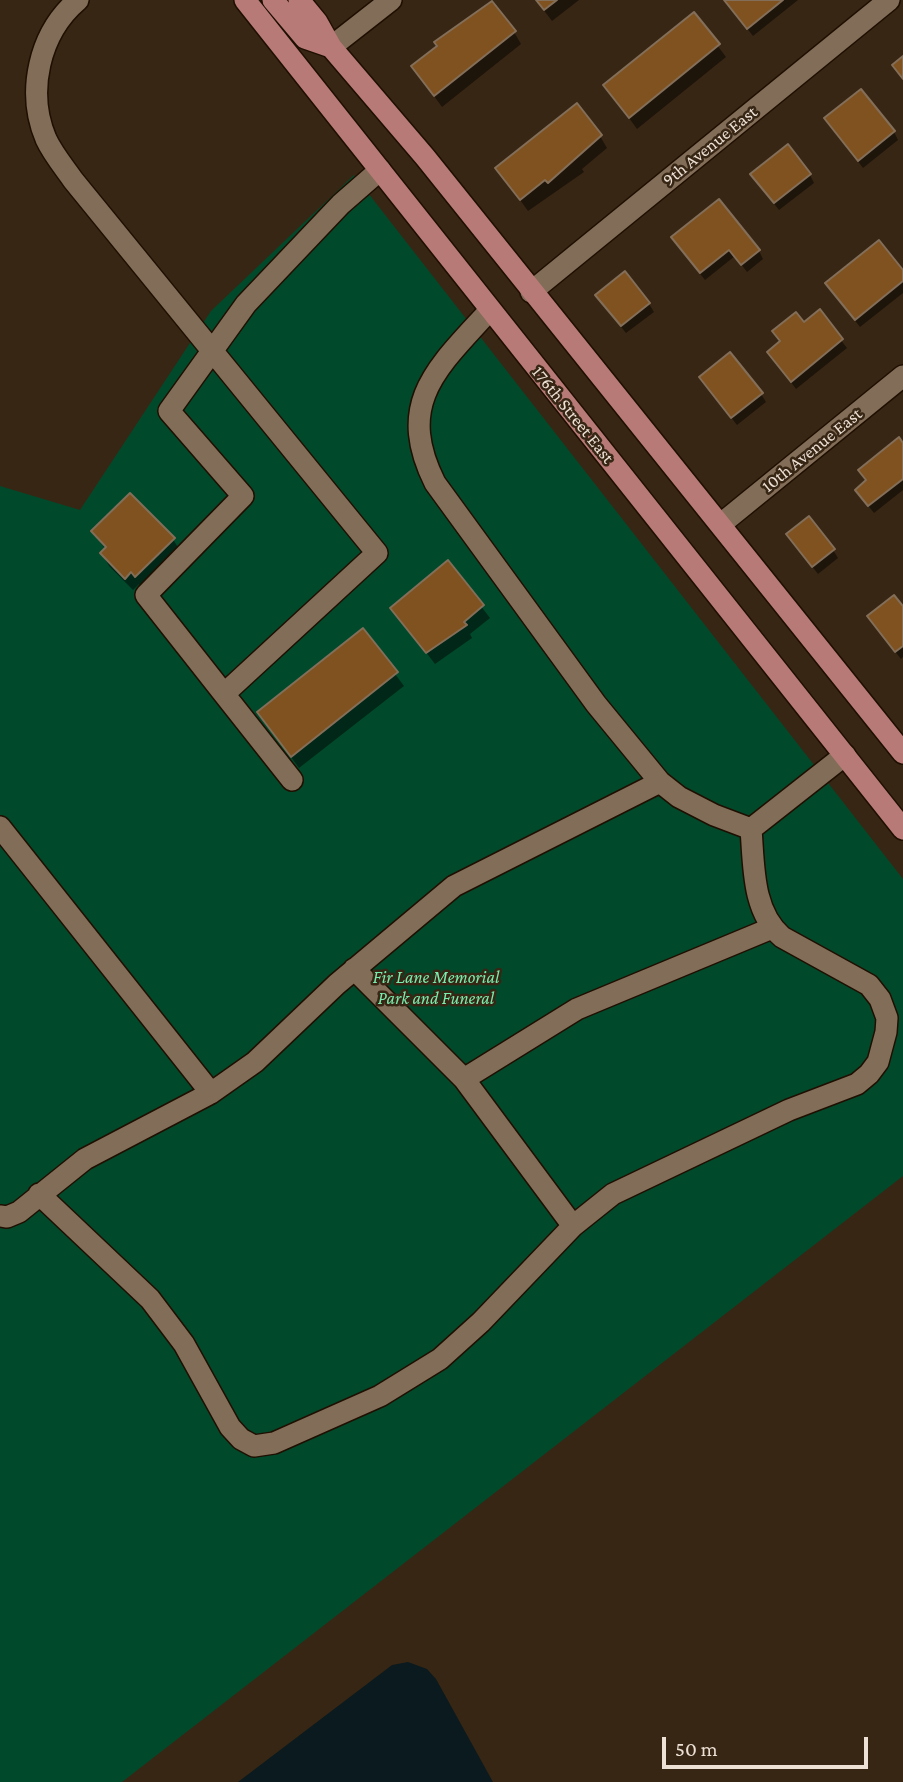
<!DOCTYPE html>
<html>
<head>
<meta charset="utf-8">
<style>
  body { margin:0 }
  #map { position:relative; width:903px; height:1782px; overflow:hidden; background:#382614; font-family:"Crimson Pro",serif }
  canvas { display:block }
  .scale { position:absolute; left:662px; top:1737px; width:206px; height:32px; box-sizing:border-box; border:4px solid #ede1d6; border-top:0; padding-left:9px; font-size:21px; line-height:24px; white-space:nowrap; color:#ede1d6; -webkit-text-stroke:5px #382614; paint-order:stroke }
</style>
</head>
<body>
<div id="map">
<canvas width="903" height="1782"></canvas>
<div class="scale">50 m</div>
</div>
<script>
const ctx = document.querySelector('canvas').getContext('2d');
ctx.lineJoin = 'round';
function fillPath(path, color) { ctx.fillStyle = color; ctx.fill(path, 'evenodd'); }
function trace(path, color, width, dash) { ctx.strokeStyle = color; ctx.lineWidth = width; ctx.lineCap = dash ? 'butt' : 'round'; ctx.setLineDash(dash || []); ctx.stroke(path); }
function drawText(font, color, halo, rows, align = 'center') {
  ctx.font = font + ' "Crimson Pro",serif'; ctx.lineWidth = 5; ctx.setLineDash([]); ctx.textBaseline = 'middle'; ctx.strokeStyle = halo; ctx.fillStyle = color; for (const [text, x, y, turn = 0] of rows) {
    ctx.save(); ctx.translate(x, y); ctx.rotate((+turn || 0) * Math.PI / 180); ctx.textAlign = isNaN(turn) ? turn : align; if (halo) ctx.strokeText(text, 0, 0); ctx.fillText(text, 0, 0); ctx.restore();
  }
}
fillPath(new Path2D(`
  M354,175L903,879V1176L122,1782H0V486L80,510L211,311Z`), '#004a2b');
fillPath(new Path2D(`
  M408,1662L427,1669L436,1679L493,1782H238L392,1665Z`), '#0b1a1e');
fillPath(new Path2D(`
  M536,0H579L552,21Z
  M725,0H798L753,36Z
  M694,14L726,57L637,129L605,85Z
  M514,32L521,44L442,107L413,67Z
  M826,119L894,132L898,140L863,168Z
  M600,136L607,148L582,169L584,172L528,211L497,168Z
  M810,175L814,183L779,210L757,182Z
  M678,246L759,251L763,259L747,272L735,256L705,280Z
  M903,273V293L860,327L827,284Z
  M602,303L649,304L654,312L626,333Z
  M819,312L847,348L796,389L769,353L781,343L774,331L804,324Z
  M706,385L761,394L766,402L737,425Z
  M903,446V490L874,513L862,498Z
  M93,532L173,539L180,551L143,588L139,584L133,590L109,566L102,554L106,550Z
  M793,542L833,550L838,558L818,574Z
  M448,563L490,618L470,634L472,638L435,664L392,608Z
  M903,609V657L901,659L874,625Z
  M363,631L404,686L299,768L259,713Z`), '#0007');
const building = new Path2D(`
  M536,0H557L544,10Z
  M724,0H783L747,29Z
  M492,1L516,31L434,96L411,66L437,46L434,42Z
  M694,12L720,44L629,118L603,85Z
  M903,56V79L892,65Z
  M861,89L895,131L858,161L824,118Z
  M577,103L602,135L548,183L545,180L520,200L495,168Z
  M788,144L811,174L774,203L750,174Z
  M719,199L760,250L741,265L729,250L700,273L671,237Z
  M879,240L903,270V281L855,320L825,283Z
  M625,271L650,303L621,326L595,295Z
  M820,309L843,339L791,382L767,352L780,341L772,331L796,312L804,322Z
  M730,352L763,393L731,418L699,377Z
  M899,437L903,443V479L868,506L855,490L866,480L858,470Z
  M130,493L175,538L135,577L131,572L125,579L100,553L106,547L91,531Z
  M809,516L835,549L812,567L786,534Z
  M448,560L484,605L464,622L467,625L426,653L390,608Z
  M894,595L903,606V646L895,652L867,616Z
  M363,628L398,672L291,757L257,712Z`);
fillPath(building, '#7f521f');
trace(building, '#836e59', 2);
const minor = new Path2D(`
  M78,0C39,33 26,92 46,139C53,154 64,167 73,180L377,553L224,694L292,780
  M331,47L391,0
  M531,292L889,0
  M489,311C437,368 395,403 435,483L596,704L660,782L679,797L714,815L751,829
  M721,524L903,376
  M224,694L146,595L243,496L169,411L246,304L341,204L380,170
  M0,827L211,1093
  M354,969L464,1079L573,1226
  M464,1079L577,1009L772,928
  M39,1194L150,1299L184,1344L230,1427L241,1439L254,1446L274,1443L380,1396L440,1359L481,1322L573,1226L613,1194L789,1110L857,1084L869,1074L878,1062L886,1032L887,1018L880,999L869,985L782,937C752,911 754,866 751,829L845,755
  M0,1216L7,1217L19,1212L85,1159L211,1093L255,1062L337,984L454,886L660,782`);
const major = new Path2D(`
  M245,0L903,829
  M273,0L305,38L331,47
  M299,0L317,22L331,47L425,157L903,753`);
trace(minor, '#1f0f00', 24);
trace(major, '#1f0f00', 24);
trace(minor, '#826d58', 21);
trace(major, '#b87a77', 21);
drawText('18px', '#ede1d6', '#382614', [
  ["9th Avenue East",710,146,-39],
  ["176th Street East",573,415,51],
  ["10th Avenue East",812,450,-39]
]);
drawText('italic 18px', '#78eeae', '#382614', [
  ["Fir Lane Memorial",436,977],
  ["Park and Funeral",436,998]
]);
</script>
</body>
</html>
